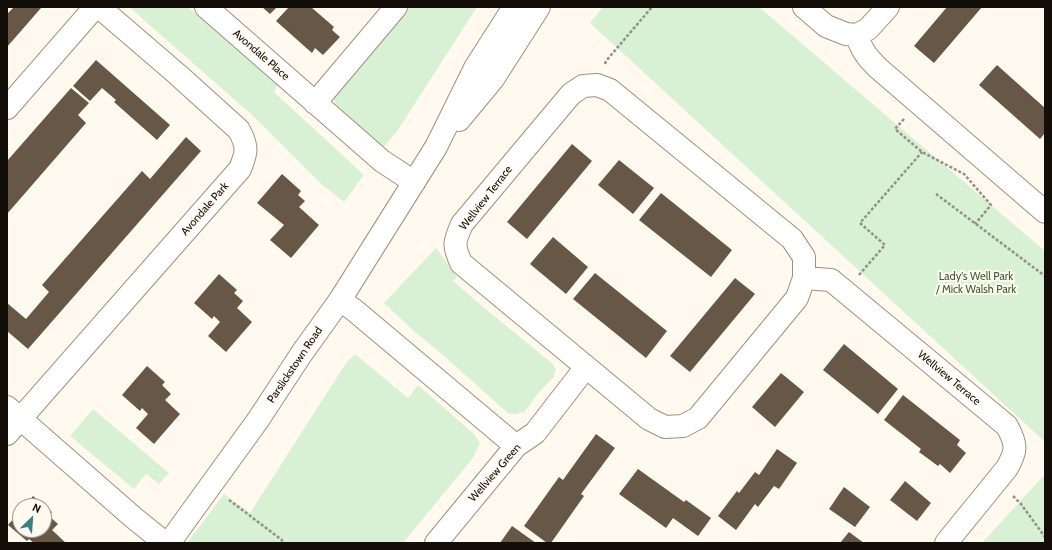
<!DOCTYPE html>
<html>
<head>
<meta charset="utf-8">
<style>
  body { margin:0 }
  #map { position:relative; width:1052px; height:550px; overflow:hidden; background:#fff9f0; font-family:Cabin,sans-serif }
  canvas { display:block }
  .frame { position:absolute; inset:0; border:8px solid #130e07; pointer-events:none }
  .north { position:absolute; left:12px; top:498px; width:40px; height:40px; box-sizing:border-box; background:#fff9f0; border:1px solid #a19b93; border-radius:50%; rotate:25deg; font-size:11px; font-weight:700; line-height:16px; text-align:center; color:#130e07 }
  .north::after { content:''; display:block; margin:auto; width:14px; height:18px; background:#378083; clip-path:polygon(50% 0,100% 100%,50% 72%,0 100%) }
</style>
</head>
<body>
<div id="map">
<canvas width="1052" height="550"></canvas>
<div class="frame"></div>
<div class="north">N</div>
</div>
<script>
const ctx = document.querySelector('canvas').getContext('2d');
ctx.lineJoin = 'round';
function fillPath(path, color) { ctx.fillStyle = color; ctx.fill(path, 'evenodd'); }
function trace(path, color, width, dash) { ctx.strokeStyle = color; ctx.lineWidth = width; ctx.lineCap = dash ? 'butt' : 'round'; ctx.setLineDash(dash || []); ctx.stroke(path); }
function drawText(font, color, halo, rows, align = 'center') {
  ctx.font = font + ' Cabin,sans-serif'; ctx.lineWidth = 4; ctx.setLineDash([]); ctx.textBaseline = 'middle'; ctx.strokeStyle = halo; ctx.fillStyle = color; for (const [text, x, y, turn = 0] of rows) {
    ctx.save(); ctx.translate(x, y); ctx.rotate((+turn || 0) * Math.PI / 180); ctx.textAlign = isNaN(turn) ? turn : align; if (halo) ctx.strokeText(text, 0, 0); ctx.fillText(text, 0, 0); ctx.restore();
  }
}
fillPath(new Path2D(`
  M129,7H188L278,85L274,92L364,175L344,202L320,183L252,115Z
  M408,7H477L398,130L383,148L336,105L333,97Z
  M603,7H759L1045,251V442L590,23Z
  M436,248L457,277L453,281L488,311L553,364L556,370L553,378L541,390L524,412L516,414H509L437,350L416,333L384,303Z
  M355,354L408,398L418,385L474,434L480,443L473,458L403,543H283L282,542L275,543H187L224,494L250,513L346,363Z
  M93,409L169,473L159,484L146,474L134,489L70,436Z
  M1045,474V543H982Z`), '#d8f1d5');
fillPath(new Path2D(`
  M12,7H40L41,8L7,47V14L13,8Z
  M262,7H277L270,14Z
  M289,7H311L334,27L332,30L340,37L323,55L315,48L312,53L276,21Z
  M947,7H982L934,63L914,46Z
  M96,60L170,125L157,140L114,102L116,100L102,88L90,101L73,86Z
  M997,65L1045,108V133L1040,139L979,85Z
  M71,88L89,103L78,115L86,123L7,214V161Z
  M186,137L201,151L28,349L7,331V303L26,319L49,292L42,285L142,171L150,179Z
  M572,144L592,161L527,239L507,222Z
  M619,160L654,188L633,214L598,185Z
  M282,174L301,191L298,195L305,201L299,207L319,225L291,258L270,240L284,225L257,203Z
  M661,193L732,250L711,277L639,220Z
  M553,237L588,267L566,294L530,264Z
  M595,273L667,331L646,358L573,299Z
  M219,274L237,290L234,293L243,301L237,308L252,322L226,352L208,336L220,322L214,316L212,319L194,303Z
  M735,278L755,294L690,372L670,356Z
  M844,344L898,389L878,414L823,370Z
  M147,366L165,382L162,385L171,394L165,400L180,414L154,444L136,428L148,414L142,408L140,411L122,395Z
  M781,373L804,392L775,427L752,407Z
  M903,395L960,440L957,445L966,453L950,473L940,464L938,466L919,452L921,449L884,420Z
  M596,434L615,448L581,494L584,496L551,543H547L524,526L559,477L563,480Z
  M777,449L797,463L779,489L774,486L758,507L755,504L736,530L718,516L737,491L739,493L755,472L759,475Z
  M638,469L684,502L686,500L711,518L698,536L673,518L666,528L619,494Z
  M905,481L931,503L917,521L890,500Z
  M844,487L870,507L855,527L829,509Z
  M33,496L52,512L49,516L58,524L52,530L66,543H34L29,539L27,541L8,525L20,511V530H44V506H25Z
  M512,526L536,543H500Z
  M849,532L864,543H840Z`), '#675746');
const street = new Path2D(`
  M206,7L382,161L414,182
  M804,7L826,26L846,34L857,35L868,29L888,7
  M857,35C861,50 867,57 878,68L1045,212
  M597,85L610,90L792,239L804,257V278L797,298L698,418L683,426L665,427L649,419L461,263C453,245 454,242 462,224L571,94L583,86Z
  M315,103L396,7
  M7,108L95,7
  M804,278L831,280L1007,426C1017,445 1017,450 1007,468L946,543
  M340,300L354,310L516,446
  M7,407L134,518L165,543
  M7,434L240,169C247,152 248,147 239,130L177,74L99,7
  M436,543L516,446L535,433L586,367`);
const secondary = new Path2D(`
  M459,120L493,79L539,7
  M169,543L258,420L302,353L340,300L436,147L475,68L514,7`);
trace(street, '#9e917c', 24);
trace(secondary, '#9e917c', 24);
trace(new Path2D(`
  M605,64L606,61L652,7
  M904,119L895,129L922,152L964,174L991,205L975,224
  M936,194L1045,276
  M859,275L885,245L860,223L922,152
  M1013,496L1021,504L1045,537
  M229,500L282,540V543`), '#948f87', 2.5, [3, 2]);
trace(street, '#fff', 22);
trace(secondary, '#fff', 22);
drawText('11px', '#130e07', '#fff9f0', [
  ["Avondale Place",261,55,41],
  ["Wellview Terrace",486,198,-52],
  ["Avondale Park",205,209,-49],
  ["Parslickstown Road",295,365,-56],
  ["Wellview Terrace",949,378,40],
  ["Wellview Green",495,473,-49]
]);
drawText('11px', '#395e35', '#fff9f0', [
  ["Lady's Well Park",976,277],
  ["/ Mick Walsh Park",976,290]
]);
</script>
</body>
</html>
